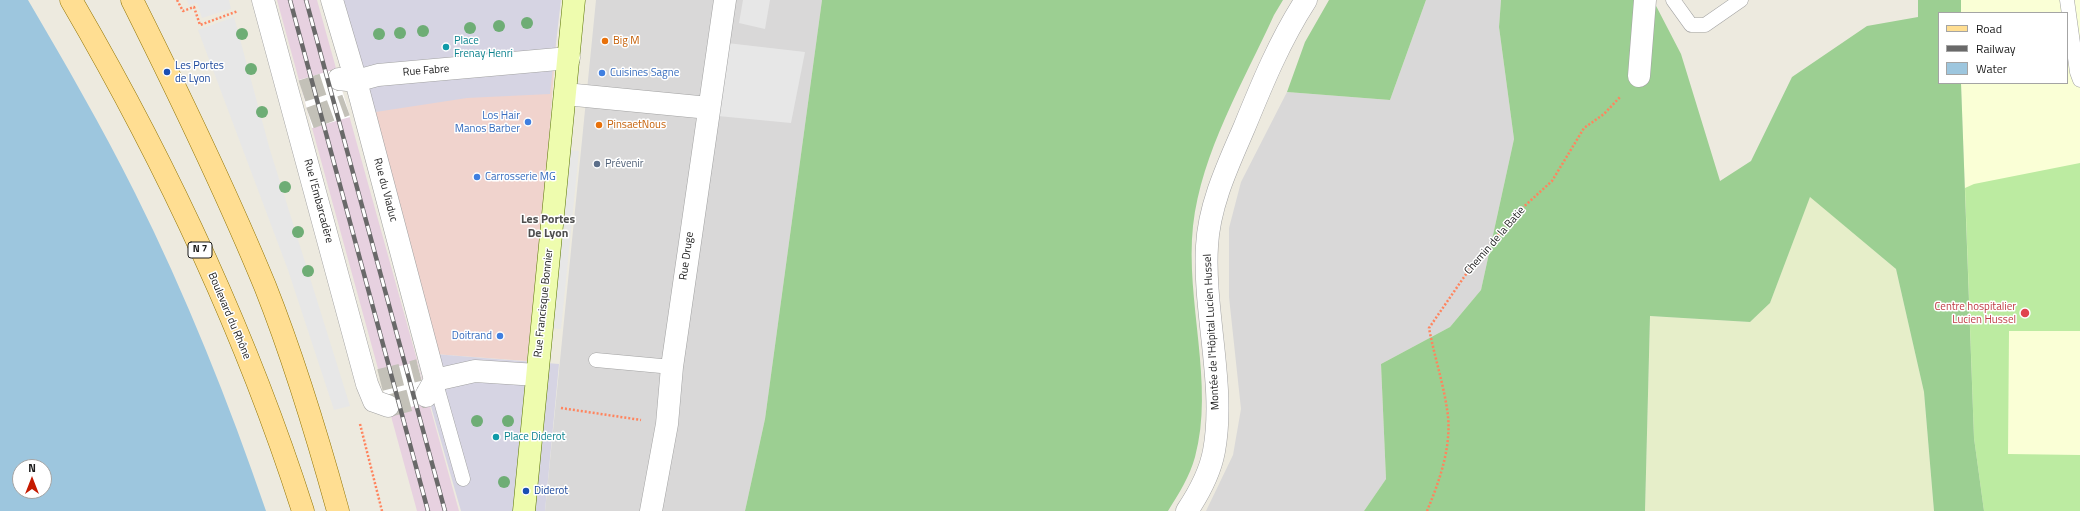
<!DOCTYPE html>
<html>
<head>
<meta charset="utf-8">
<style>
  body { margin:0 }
  #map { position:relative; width:2080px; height:511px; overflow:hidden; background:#edeadf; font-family:"Titillium Web",sans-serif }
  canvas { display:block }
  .legend { position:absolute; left:1938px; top:12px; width:130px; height:72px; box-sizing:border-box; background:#fff; border:1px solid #a4a4a4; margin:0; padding:5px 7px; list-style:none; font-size:12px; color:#1b1b1b }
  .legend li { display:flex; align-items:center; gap:8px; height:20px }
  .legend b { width:20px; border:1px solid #a4a4a4 }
  .north { position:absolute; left:12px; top:459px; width:40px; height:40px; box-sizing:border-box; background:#fff; border:1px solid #a4a4a4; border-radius:50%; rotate:0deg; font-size:11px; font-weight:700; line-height:16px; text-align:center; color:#1b1b1b }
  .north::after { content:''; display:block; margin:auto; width:14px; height:18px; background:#c51a00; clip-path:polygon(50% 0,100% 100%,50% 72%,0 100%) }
</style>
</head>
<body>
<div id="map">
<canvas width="2080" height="511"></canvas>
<ul class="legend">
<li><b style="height:5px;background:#ffde92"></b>Road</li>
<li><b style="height:5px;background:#696969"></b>Railway</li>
<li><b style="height:11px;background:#9dc6de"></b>Water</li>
</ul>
<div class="north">N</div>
</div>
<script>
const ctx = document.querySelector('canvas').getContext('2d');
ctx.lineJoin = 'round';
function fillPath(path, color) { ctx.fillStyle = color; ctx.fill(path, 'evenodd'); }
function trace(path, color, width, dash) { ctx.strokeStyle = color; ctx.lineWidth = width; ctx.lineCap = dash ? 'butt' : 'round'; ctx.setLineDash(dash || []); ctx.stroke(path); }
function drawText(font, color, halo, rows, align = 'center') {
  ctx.font = font + ' "Titillium Web",sans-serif'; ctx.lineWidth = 3; ctx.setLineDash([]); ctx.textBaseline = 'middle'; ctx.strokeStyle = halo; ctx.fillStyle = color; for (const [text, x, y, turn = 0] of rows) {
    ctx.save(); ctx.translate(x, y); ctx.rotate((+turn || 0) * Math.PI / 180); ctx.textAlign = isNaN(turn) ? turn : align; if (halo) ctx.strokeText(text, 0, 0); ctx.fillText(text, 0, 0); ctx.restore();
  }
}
fillPath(new Path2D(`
  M596,0H822L765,419L745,511H545Z
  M1426,0H1501L1499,27L1514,139L1481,290L1450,327L1381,364L1386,479L1364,511H1206L1233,455L1241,409L1229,297V228L1241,182L1287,92L1390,100Z`), '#d9d8d8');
fillPath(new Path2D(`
  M559,0L545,195L527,361L434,354L353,53Z`), '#f0d3cd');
fillPath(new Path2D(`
  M277,0H317L459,511H417Z`), '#e7d1e0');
fillPath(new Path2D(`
  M1961,0H2080V511H1984L1974,438L1961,83H2067V13H1961Z`), '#faffd6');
fillPath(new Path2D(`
  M1810,196L1896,269L1924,392L1934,511H1645L1650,316L1750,322L1770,303Z`), '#e6eec9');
fillPath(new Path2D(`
  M2080,163V331H2009L2008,454L2080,455V511H1984L1974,438L1965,188L1974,184Z`), '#bceba1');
fillPath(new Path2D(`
  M822,0H1283L1274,15C1244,81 1201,153 1193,226C1185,300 1215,385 1195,457C1190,476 1178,495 1168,511H745L765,419Z
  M1329,0H1426L1390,100L1287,92L1305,42Z
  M1501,0H1653L1681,54L1720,181L1751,161L1792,77L1867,26L1918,17V0H1961V13H1939V83H1961L1974,438L1984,511H1934L1924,392L1896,269L1810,197L1770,303L1750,322L1650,316L1645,511H1364L1386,479L1381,364L1450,327L1481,290L1514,139L1499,27Z`), '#9ccf92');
fillPath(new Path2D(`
  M187,0H229L231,9L202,18L197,3L189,5Z
  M743,0H770L765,29L739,23Z
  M234,17L270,150L350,406L334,410L288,270L198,30Z
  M727,43L805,52L791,123L718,116Z
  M568,150L579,151L561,329L550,328Z`), '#e7e7e7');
fillPath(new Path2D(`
  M323,0H561L550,94L467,98L356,115Z
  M434,354L559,364L545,511H461L418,361Z`), '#d6d4e3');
fillPath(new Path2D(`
  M0,0H28C65,63 102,127 135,193C186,295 229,403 266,511H0ZM20,467H44V491H20Z`), '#9dc6de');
fillPath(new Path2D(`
  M336,69L350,117L312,128L299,80Z
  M417,362L428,403L389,412L378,371Z`), '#fff');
trace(new Path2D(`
  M302,91L339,79
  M310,118L346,105
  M380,380L419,370
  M388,406L426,396`), '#c3c1b8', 22, [22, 11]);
const lane = new Path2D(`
  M1673,0L1691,25H1705L1741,0
  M2067,0L2077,72L2080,80
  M596,360L672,367
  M435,380L463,479`);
const street = new Path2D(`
  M263,0L367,384L374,401L388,406
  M332,0L356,81L435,380
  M1639,76L1645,0
  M339,79L356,81L378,75L569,58
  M565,94L709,108
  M435,380L475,371L537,375
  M426,396L435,380
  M651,511L667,424L672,367L725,0
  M1187,511C1199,493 1210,473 1214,451C1226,387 1203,311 1207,246C1209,205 1228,165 1244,128C1262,84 1280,40 1306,0`);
const secondary = new Path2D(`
  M524,511L574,0`);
const primary = new Path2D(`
  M71,0C165,161 246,333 303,511
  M132,0C179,94 225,189 265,286C294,359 317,435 338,511`);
trace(lane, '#a2a2a2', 15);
trace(street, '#a2a2a2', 23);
trace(secondary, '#587300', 23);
trace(primary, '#917400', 23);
trace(new Path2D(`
  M177,0L183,11L194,7L200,25L238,11
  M561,408L641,420
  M360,424L382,511
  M1427,511C1440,480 1453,443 1447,409C1443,382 1434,355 1429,328L1473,264L1518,212L1552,181L1584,128L1604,114L1621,96`), '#ff845e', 2.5, [2, 2]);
trace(lane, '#fff', 14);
trace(street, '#fff', 22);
trace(secondary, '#eefcae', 22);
trace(primary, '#ffde92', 22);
const rail = new Path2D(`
  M290,0L428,511
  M306,0L445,511`);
trace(rail, '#696969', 4.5);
trace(rail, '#fff', 3, [9]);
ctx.fillStyle = '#6ead75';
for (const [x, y] of [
  [527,23],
  [499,26],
  [470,28],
  [423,31],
  [400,33],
  [242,34],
  [379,34],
  [251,69],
  [262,112],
  [285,187],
  [298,232],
  [308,271],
  [477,421],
  [508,421],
  [504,482]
]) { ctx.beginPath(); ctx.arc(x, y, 6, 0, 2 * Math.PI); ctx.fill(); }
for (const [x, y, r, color] of [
  [605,41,4,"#e8710a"],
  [446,47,4,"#0f9aa8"],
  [167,72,4,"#1a4fb4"],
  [602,73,4,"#3f7fe0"],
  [528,122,4,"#3f7fe0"],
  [599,125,4,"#e8710a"],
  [597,164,4,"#5c6f8a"],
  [477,177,4,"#3f7fe0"],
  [2025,313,5,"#e0444e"],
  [500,336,4,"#3f7fe0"],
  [496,437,4,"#0f9aa8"],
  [526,491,4,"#1a4fb4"]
]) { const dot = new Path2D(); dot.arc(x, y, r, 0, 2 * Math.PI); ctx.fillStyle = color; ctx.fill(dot); trace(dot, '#fff', 1.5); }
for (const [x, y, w] of [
  [200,250,24]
]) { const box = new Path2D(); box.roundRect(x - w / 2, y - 8, w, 16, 3); ctx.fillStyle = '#fff'; ctx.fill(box); trace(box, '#1b1b1b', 1); }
drawText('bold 10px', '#1b1b1b', null, [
  ["N 7",200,250]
]);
drawText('11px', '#0d838f', '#fff', [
  ["Place",454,41],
  ["Frenay Henri",454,54],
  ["Place Diderot",504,437]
], 'left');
drawText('11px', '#c56008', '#fff', [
  ["Big M",613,41],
  ["PinsaetNous",607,125]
], 'left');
drawText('11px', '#164399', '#fff', [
  ["Les Portes",175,66],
  ["de Lyon",175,79],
  ["Diderot",534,491]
], 'left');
drawText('11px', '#1b1b1b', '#fff', [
  ["Rue Fabre",426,71,-5],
  ["Rue du Viaduc",385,190,75],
  ["Rue l'Embarcadère",318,201,75],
  ["Chemin de la Batie",1495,241,-49],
  ["Rue Druge",687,256,-82],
  ["Rue Francisque Bonnier",544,303,-84],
  ["Boulevard du Rhône",229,316,67],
  ["Montée de l'Hôpital Lucien Hussel",1212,332,-93]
]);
drawText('11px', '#366cbe', '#fff', [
  ["Cuisines Sagne",610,73],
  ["Los Hair",520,116,"right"],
  ["Manos Barber",520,129,"right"],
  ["Carrosserie MG",485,177],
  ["Doitrand",492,336,"right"]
], 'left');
drawText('11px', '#4e5e75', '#fff', [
  ["Prévenir",605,164]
], 'left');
drawText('11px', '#be3a42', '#fff', [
  ["Centre hospitalier",2016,307],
  ["Lucien Hussel",2016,320]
], 'right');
drawText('bold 12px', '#4e4e4e', '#fff', [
  ["Les Portes",548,220],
  ["De Lyon",548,234]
]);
</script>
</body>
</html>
